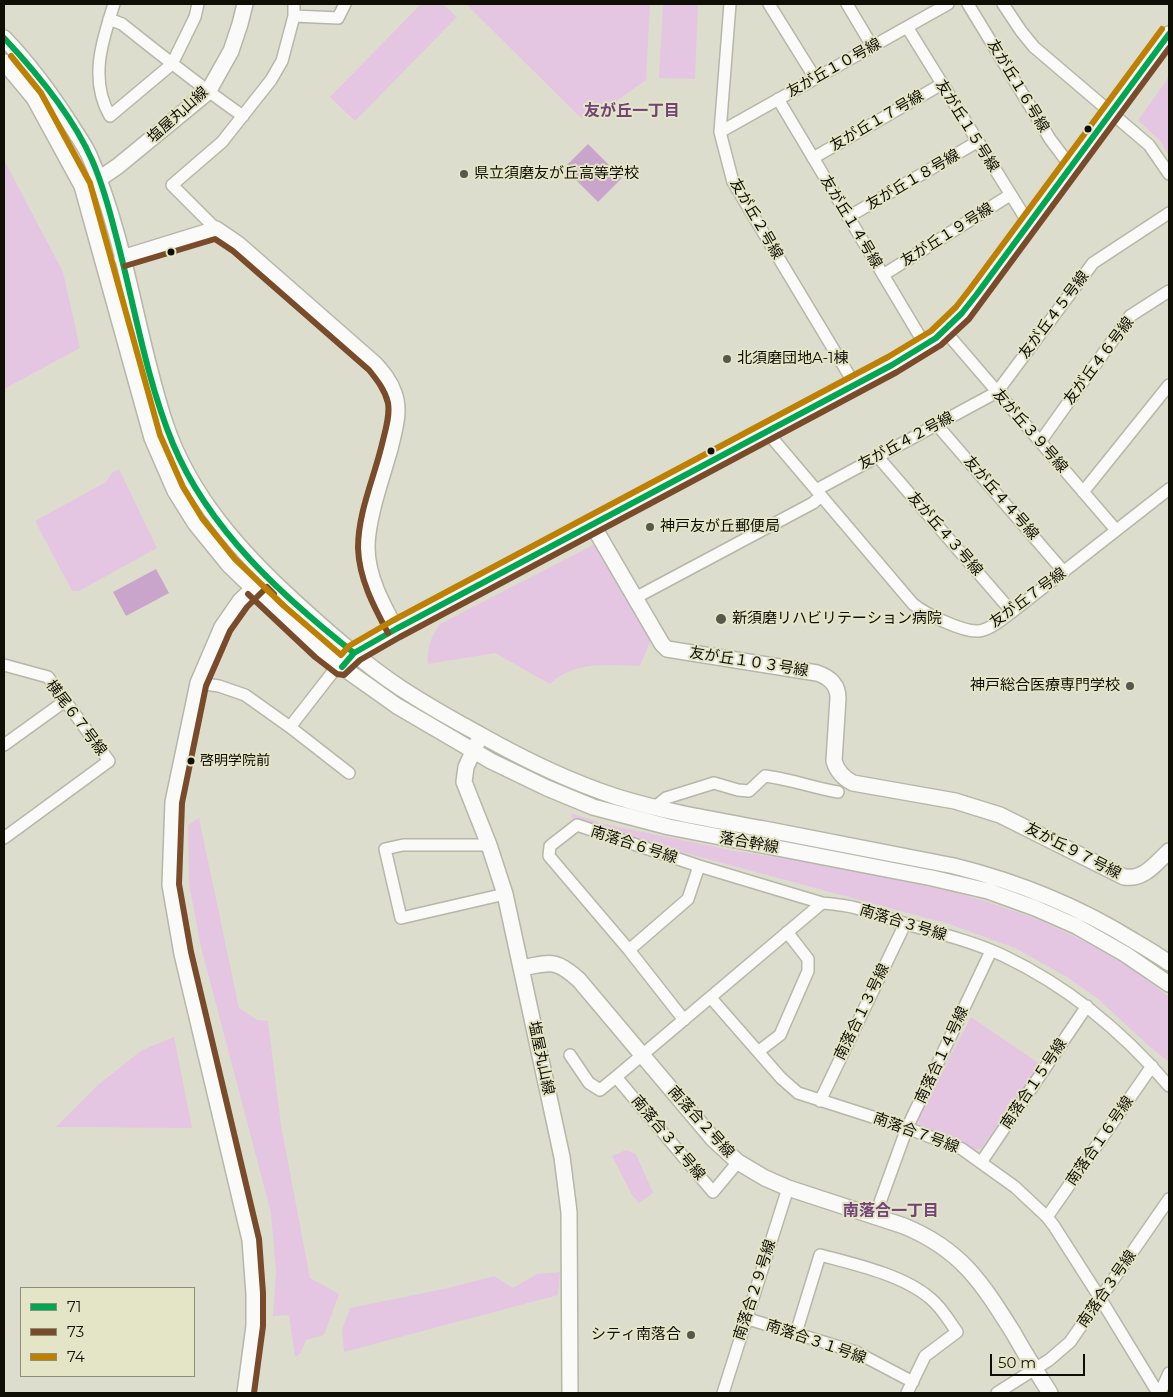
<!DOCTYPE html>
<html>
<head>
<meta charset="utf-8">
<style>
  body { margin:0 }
  #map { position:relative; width:1173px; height:1397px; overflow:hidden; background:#ddddcd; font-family:Montserrat,sans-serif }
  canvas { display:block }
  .frame { position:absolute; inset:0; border:5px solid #100f06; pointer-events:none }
  .legend { position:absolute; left:20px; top:1287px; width:175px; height:90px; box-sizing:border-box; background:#e4e4c6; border:1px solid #8f8f79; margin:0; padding:6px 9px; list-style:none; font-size:15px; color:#100f06 }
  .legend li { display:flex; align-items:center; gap:10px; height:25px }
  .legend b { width:25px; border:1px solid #8f8f79 }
  .scale { position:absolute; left:990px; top:1354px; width:95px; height:22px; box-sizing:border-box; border:2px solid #100f06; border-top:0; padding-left:6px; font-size:15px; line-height:18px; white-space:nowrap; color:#100f06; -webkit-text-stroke:4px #e4e4c6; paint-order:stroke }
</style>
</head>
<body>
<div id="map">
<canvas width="1173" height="1397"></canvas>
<div class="frame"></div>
<ul class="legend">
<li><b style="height:6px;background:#00a651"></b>71</li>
<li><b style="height:6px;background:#7a4b2a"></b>73</li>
<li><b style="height:6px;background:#bd8002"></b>74</li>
</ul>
<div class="scale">50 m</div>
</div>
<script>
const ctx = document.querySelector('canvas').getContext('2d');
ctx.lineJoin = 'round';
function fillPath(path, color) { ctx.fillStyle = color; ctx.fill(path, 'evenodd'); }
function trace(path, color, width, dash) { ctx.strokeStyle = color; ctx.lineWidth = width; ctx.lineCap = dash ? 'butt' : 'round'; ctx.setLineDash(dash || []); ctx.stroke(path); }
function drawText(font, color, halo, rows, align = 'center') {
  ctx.font = font + ' Montserrat,"Noto Sans JP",sans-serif'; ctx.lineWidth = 4; ctx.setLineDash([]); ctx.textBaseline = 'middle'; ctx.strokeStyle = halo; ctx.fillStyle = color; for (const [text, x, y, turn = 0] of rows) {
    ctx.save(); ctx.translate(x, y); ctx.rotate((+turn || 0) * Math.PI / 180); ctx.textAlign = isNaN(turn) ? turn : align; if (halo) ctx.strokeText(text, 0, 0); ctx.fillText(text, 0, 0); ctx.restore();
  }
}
fillPath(new Path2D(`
  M421,4H443L457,17L355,121L330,97Z
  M466,4H650L646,80L615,102L594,105L581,118Z
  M663,4H698L695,79L659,78Z
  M1169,73V156L1161,142L1138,120L1167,80Z
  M4,160L63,272L80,348L4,389Z
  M119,469L157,548L79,591H72L35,521L106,482L112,473Z
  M595,544L652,637L640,666C607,666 576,660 550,684L495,653L428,664C427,647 430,639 440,624Z
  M571,813L604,824L735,851L808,862L950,891L988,902L1040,920L1092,945L1137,972L1169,997V1062L1149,1046L1097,998L1067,977L1015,948L949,924L685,853L572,818Z
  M199,818L239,1008L257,1020L268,1021L281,1125L310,1278L339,1294L324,1335L306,1340L300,1354L295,1357L289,1315L273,1316L276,1272L271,1213L201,947L189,884L188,825Z
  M971,1017L1040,1064L981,1149L972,1150L920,1128L918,1118Z
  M174,1037L192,1128L56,1127L99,1084L142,1050Z
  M626,1150L636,1154L653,1193L639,1203L632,1195L612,1156Z
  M560,1272L558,1295L344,1352L342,1330L350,1308L448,1288L494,1276L513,1288L537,1274Z`), '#e4c6e2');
fillPath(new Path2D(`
  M588,144L622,178L598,202L564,168Z
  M156,569L169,593L126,616L113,592Z`), '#c9a5cb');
const street = new Path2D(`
  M114,4C102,41 89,80 110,116L172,64L195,17L198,4
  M730,4L720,132L733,182L855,385
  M769,4L815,78
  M847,4L872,46
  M968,4L1050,139L1071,167
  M1003,4L1021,31L1034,47L1149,145L1169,174
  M294,16L338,18L345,4
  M109,19L122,24C162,56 201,87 243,116
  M907,27L1029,224
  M778,99L925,345
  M720,132L948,4
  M813,158L942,84
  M848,217L977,142
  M216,229L172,185L222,142L271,80L282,61L294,16V4
  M883,275L1010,195
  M945,331L1116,530
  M937,425L1064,572
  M767,432L913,604C925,614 963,632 978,631C990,630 1002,619 1012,612L1169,489
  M1040,442L1130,316L1169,291
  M878,457L1012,612
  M816,490L997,392L1093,263L1169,213
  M1083,492L1169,385
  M635,598L813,503L821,496
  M4,665L48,677L109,761L4,838
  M198,683L219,686L245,695L290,727L332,673L342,667
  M290,727L349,773
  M4,745L65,701
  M654,808L666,798L714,783L738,790L749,791L765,776C791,779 813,788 838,792
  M489,845H403L385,849L401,918L505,894
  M629,950L688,899L699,866
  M711,998L781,1078L798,1093L907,1128L962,1149L1015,1187L1047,1217L1054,1226L1100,1298L1158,1393
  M684,1020L629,950L549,856L550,846L577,825L699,866L822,903
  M759,1051L780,1035L808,971V959L787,932
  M570,1055L589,1083L600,1090L616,1077L822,903C833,904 845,905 856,908C874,913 892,920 910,925C942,934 974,942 1004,956C1069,987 1123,1032 1169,1086
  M616,1077L713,1192L738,1162
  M820,1101L905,924
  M982,1161L1087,1006
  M875,1216L907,1128L991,951
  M1047,1217L1152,1066
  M745,1318L856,1352L913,1382
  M796,1333L820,1255C854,1264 904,1275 931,1299C942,1308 949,1321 957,1332L925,1356L907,1393
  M723,1393L788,1188
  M997,1393L1049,1360L1070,1342L1169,1199
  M1160,1393L1169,1373`);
const secondary = new Path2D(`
  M4,38C30,65 51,94 71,125C77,135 84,144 89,155C127,241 136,337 166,426C190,496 241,553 295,602C329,633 363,663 402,689C427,705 453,720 479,734C523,759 568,781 617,797C665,812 715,820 764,829C828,841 891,854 954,866C1018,882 1078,906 1134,941C1146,948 1158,955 1169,963
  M4,62L34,98L82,186L152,438L175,491L195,523L229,565L278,612L342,667L397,706L491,761L547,788L593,807L669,827L932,878L988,891L1035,908L1076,926L1125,954L1169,984
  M90,183L99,179L118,166L208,92L231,51L240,24L245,4
  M122,258L216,229L238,244L375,364C383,373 390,381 394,393C401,411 394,431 390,449C382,477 367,519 367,547C367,576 382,604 396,629
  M592,524L662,644L667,649L817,673C829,677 838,684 838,698L834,761C837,771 843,778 853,783L955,801L1000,815L1124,877C1144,880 1155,864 1169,851
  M349,659L354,653L396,629L892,365L936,338L962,313L977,294L1169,34
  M477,743L466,767L464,782L489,845L505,894L562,1157L569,1212L570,1393
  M522,968C551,962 556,959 579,980L713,1139L738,1162L765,1178L788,1188L904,1226C962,1250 982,1283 1014,1334C1025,1354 1038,1374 1050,1393
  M245,1393L254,1326V1294L250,1240L182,954L170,885L173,802L198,683L222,627L240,601L261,581`);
trace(street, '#b6b6a9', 14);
trace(secondary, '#b6b6a9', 18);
trace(street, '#fafaf8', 11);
trace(secondary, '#fafaf8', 15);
trace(new Path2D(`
  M4,38C38,74 72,115 92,160C102,183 109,208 115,232C134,302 145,376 173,444C209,530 282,596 354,653
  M342,667L354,653L396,629L892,365L936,338L962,313L977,294L1169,34`), '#00a651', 6);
trace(new Path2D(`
  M125,266L215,239L233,251L369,370C377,380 385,390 388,403C390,415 386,428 383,440C375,476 358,511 358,548C359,579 374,607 388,633
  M248,594L315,657L337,674L344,675L360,660L400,637L897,372L941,345L969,319L1169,48
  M254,1393L263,1326V1293L259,1239L191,952L179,884L182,803L206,686L230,631L247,607L267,587L274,594`), '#7a4b2a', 6);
trace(new Path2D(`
  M11,56L41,93L90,183L160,435L183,487L202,518L235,559L284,606L341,655L349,646L392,621L888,357L931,331L956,307L970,289L1162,29`), '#bd8002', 6);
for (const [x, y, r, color] of [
  [1088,129,4.5,"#100f06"],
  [464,174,5,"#58574c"],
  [171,252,4.5,"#100f06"],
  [727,359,5,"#58574c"],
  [711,451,4.5,"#100f06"],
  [650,527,5,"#58574c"],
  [721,619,6,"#58574c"],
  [1130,686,5,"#58574c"],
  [191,761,4.5,"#100f06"],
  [691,1335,5,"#58574c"]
]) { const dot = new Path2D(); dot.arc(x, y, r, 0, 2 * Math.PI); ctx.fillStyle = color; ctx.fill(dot); trace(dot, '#e4e4c6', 2); }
drawText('14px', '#100f06', '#e4e4c6', [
  ["啓明学院前",200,761]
], 'left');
drawText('15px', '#100f06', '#e4e4c6', [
  ["友が丘１０号線",834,68,-29],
  ["友が丘１６号線",1018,86,59],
  ["塩屋丸山線",178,115,-42],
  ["友が丘１７号線",877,121,-30],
  ["友が丘１５号線",967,126,58],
  ["友が丘１８号線",913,180,-30],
  ["友が丘２号線",756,219,60],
  ["友が丘１４号線",851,222,59],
  ["友が丘１９号線",947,235,-32],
  ["友が丘４５号線",1054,315,-53],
  ["友が丘４６号線",1099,361,-53],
  ["友が丘３９号線",1030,431,49],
  ["友が丘４２号線",906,441,-28],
  ["友が丘４４号線",1001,498,49],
  ["友が丘４３号線",945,534,49],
  ["友が丘７号線",1028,598,-36],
  ["友が丘１０３号線",749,662,9],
  ["横尾６７号線",76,718,53],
  ["落合幹線",749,843,10],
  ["南落合６号線",634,845,18],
  ["友が丘９７号線",1073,851,27],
  ["南落合３号線",903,923,17],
  ["南落合１３号線",862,1012,-64],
  ["南落合１４号線",942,1055,-65],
  ["塩屋丸山線",541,1058,78],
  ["南落合１５号線",1034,1084,-56],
  ["南落合２号線",701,1122,48],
  ["南落合７号線",916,1133,20],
  ["南落合３４号線",668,1138,50],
  ["南落合１６号線",1100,1141,-55],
  ["南落合３号線",1107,1289,-55],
  ["南落合２９号線",755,1290,-72],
  ["南落合３１号線",816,1342,19]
]);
drawText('15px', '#100f06', '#e4e4c6', [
  ["県立須磨友が丘高等学校",474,174],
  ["北須磨団地A-1棟",737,359],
  ["神戸友が丘郵便局",660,527],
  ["新須磨リハビリテーション病院",732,619],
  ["神戸総合医療専門学校",1120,686,"right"],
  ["シティ南落合",681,1335,"right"]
], 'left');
drawText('bold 16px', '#714379', '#e4e4c6', [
  ["友が丘一丁目",632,111],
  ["南落合一丁目",891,1211]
]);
</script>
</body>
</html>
